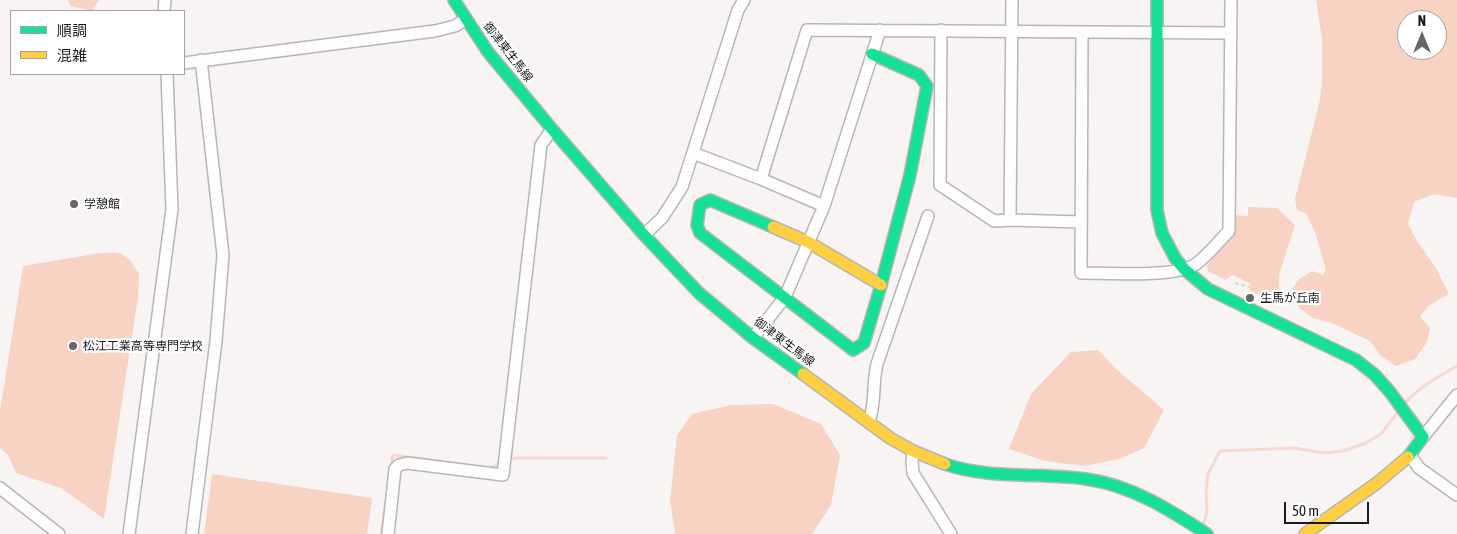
<!DOCTYPE html>
<html>
<head>
<meta charset="utf-8">
<style>
  body { margin:0 }
  #map { position:relative; width:1457px; height:534px; overflow:hidden; background:#f8f4f3; font-family:"Asap Condensed","Noto Sans JP",sans-serif }
  canvas { display:block }
  .legend { position:absolute; left:10px; top:10px; width:175px; height:65px; box-sizing:border-box; background:#fff; border:1px solid #a4a3a3; margin:0; padding:6px 9px; list-style:none; font-size:15px; color:#1c1919 }
  .legend li { display:flex; align-items:center; gap:10px; height:25px }
  .legend b { width:25px; border:1px solid #a4a3a3 }
  .north { position:absolute; left:1397px; top:10px; width:50px; height:50px; box-sizing:border-box; background:#fff; border:1px solid #a4a3a3; border-radius:50%; rotate:0deg; font-size:14px; font-weight:700; line-height:20px; text-align:center; color:#1c1919 }
  .north::after { content:''; display:block; margin:auto; width:18px; height:22px; background:#696665; clip-path:polygon(50% 0,100% 100%,50% 72%,0 100%) }
  .scale { position:absolute; left:1284px; top:502px; width:85px; height:22px; box-sizing:border-box; border:2px solid #1c1919; border-top:0; padding-left:6px; font-size:15px; line-height:18px; white-space:nowrap; color:#1c1919; -webkit-text-stroke:4px #fff; paint-order:stroke }
</style>
</head>
<body>
<div id="map">
<canvas width="1457" height="534"></canvas>
<ul class="legend">
<li><b style="height:6px;background:#16e098"></b>順調</li>
<li><b style="height:6px;background:#ffcf43"></b>混雑</li>
</ul>
<div class="north">N</div>
<div class="scale">50 m</div>
</div>
<script>
const ctx = document.querySelector('canvas').getContext('2d');
ctx.lineJoin = 'round';
function fillPath(path, color) { ctx.fillStyle = color; ctx.fill(path, 'evenodd'); }
function trace(path, color, width, dash) { ctx.strokeStyle = color; ctx.lineWidth = width; ctx.lineCap = dash ? 'butt' : 'round'; ctx.setLineDash(dash || []); ctx.stroke(path); }
function drawText(font, color, halo, rows, align = 'center') {
  ctx.font = font + ' "Asap Condensed","Noto Sans JP",sans-serif'; ctx.lineWidth = 4.5; ctx.setLineDash([]); ctx.textBaseline = 'middle'; ctx.strokeStyle = halo; ctx.fillStyle = color; for (const [text, x, y, turn = 0] of rows) {
    ctx.save(); ctx.translate(x, y); ctx.rotate((+turn || 0) * Math.PI / 180); ctx.textAlign = isNaN(turn) ? turn : align; if (halo) ctx.strokeText(text, 0, 0); ctx.fillText(text, 0, 0); ctx.restore();
  }
}
fillPath(new Path2D(`
  M68,0H99L92,11L71,6Z
  M1316,0H1457V198L1434,194L1414,202L1408,224L1417,241L1436,268L1449,294L1428,306L1420,317L1430,328L1427,342L1415,359L1396,366L1381,356L1370,341L1332,323L1313,318L1299,308L1292,290L1298,280L1312,271L1323,275L1326,270L1316,235L1306,213L1297,210L1295,199L1320,100L1322,80V39ZM1407,20H1437V50H1407Z
  M1248,207L1277,208L1295,225L1279,275V303L1250,291L1251,284L1233,275L1225,280L1208,271L1207,266L1219,251L1233,236V215L1248,216Z
  M100,253H120L130,260L139,274L138,297L104,519L61,488L16,473L8,455L0,448V412L23,266Z
  M1098,350L1115,368L1164,410L1144,448L1119,459L1084,466L1045,461L1009,449L1031,394L1071,352Z
  M773,404L821,424L840,455L831,505L812,534H675L670,500L677,435L692,414L731,405Z
  M212,474L372,498L367,534H204Z`), '#f8d2c3');
trace(new Path2D(`
  M1405,403C1419,387 1438,377 1457,366
  M507,461L515,458H606
  M391,468L393,455L452,463
  M486,468H489L501,464
  M1203,525L1207,512L1206,492L1208,474L1220,451L1294,448L1325,453L1343,451L1366,443L1381,434L1398,412
  M381,534L386,501`), '#f5dad0', 3);
const street = new Path2D(`
  M1012,0L1010,220L1081,222
  M164,11L165,0
  M941,30L940,185L994,221L1010,220
  M1082,32L1081,273C1108,273 1176,278 1196,264C1208,255 1218,242 1229,231L1231,0
  M184,63L435,31L455,26L466,19
  M693,153L761,179L824,206
  M761,179L807,30L1231,33
  M644,235L662,218L682,187L738,10L744,0
  M753,338L785,297L824,206L880,30
  M869,422C876,402 872,385 877,364L928,216
  M1423,437L1457,395
  M913,451L912,462L913,473L951,534
  M1410,455L1419,468L1457,495
  M0,488L59,534
  M129,534L172,209L167,74
  M192,534L216,341L223,255L201,60
  M388,534L395,469L399,465L407,463L503,475L541,145L552,129`);
const fast = new Path2D(`
  M454,0L488,52L552,129L644,235L699,293L753,338L803,374
  M1157,0V210L1162,233L1175,258L1184,269L1208,289L1356,360L1375,375L1390,392L1423,437L1408,457
  M773,227L710,200L700,205L697,225L700,233L853,350L864,343L881,285L910,175L927,86L919,75L872,54
  M945,464C986,479 1043,473 1086,479C1131,485 1170,510 1207,534`);
const slow = new Path2D(`
  M773,227L808,242L881,285
  M803,374L890,438L913,451L945,464
  M1305,534L1377,483L1408,457`);
trace(street, '#b8b5b4', 14);
trace(fast, '#b8b5b4', 14);
trace(slow, '#b8b5b4', 14);
trace(new Path2D(`
  M1235,283L1250,287`), '#d9d7d7', 2, [4, 2.5]);
trace(street, '#fefdfd', 11);
trace(fast, '#16e098', 11);
trace(slow, '#ffcf43', 11);
for (const [x, y, r, color] of [
  [74,204,5,"#696665"],
  [1250,298,5,"#696665"],
  [73,346,5,"#696665"]
]) { const dot = new Path2D(); dot.arc(x, y, r, 0, 2 * Math.PI); ctx.fillStyle = color; ctx.fill(dot); trace(dot, '#fff', 2); }
drawText('12px', '#1c1919', '#fff', [
  ["御津東生馬線",508,52,52],
  ["御津東生馬線",784,342,37]
]);
drawText('12px', '#1c1919', '#fff', [
  ["学憩館",84,204],
  ["生馬が丘南",1260,298],
  ["松江工業高等専門学校",83,346]
], 'left');
</script>
</body>
</html>
